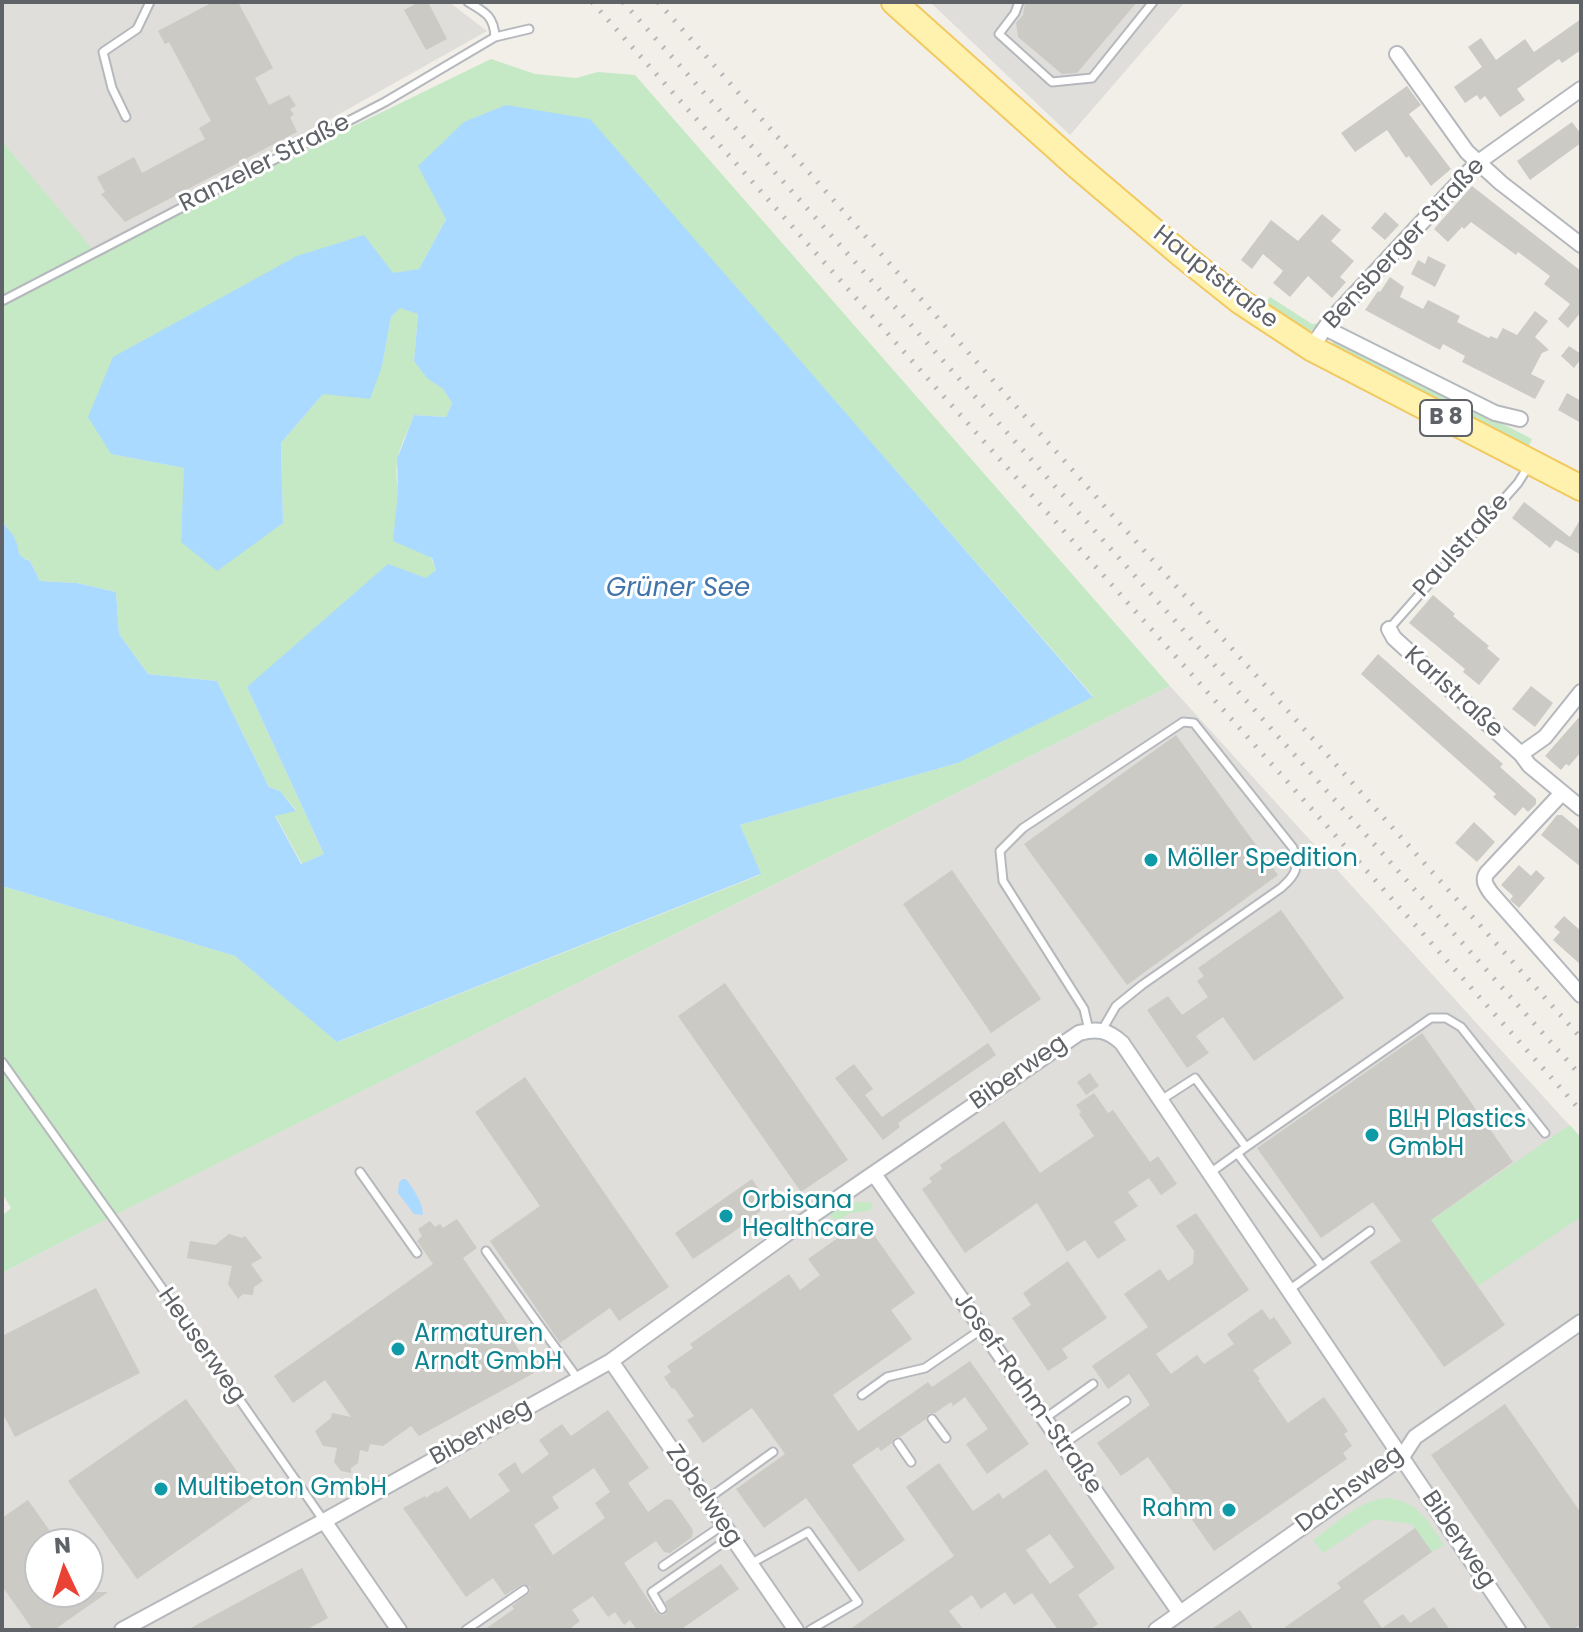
<!DOCTYPE html>
<html>
<head>
<meta charset="utf-8">
<style>
  body { margin:0 }
  #map { position:relative; width:1583px; height:1632px; overflow:hidden; background:#f1efe8; font-family:Poppins,sans-serif }
  canvas { display:block }
  .frame { position:absolute; inset:0; border:4px solid #5f6368; pointer-events:none }
  .north { position:absolute; left:24px; top:1528px; width:80px; height:80px; box-sizing:border-box; background:#fff; border:2px solid #bfc1c3; border-radius:50%; rotate:356deg; font-size:22px; font-weight:700; line-height:32px; text-align:center; color:#5f6368 }
  .north::after { content:''; display:block; margin:auto; width:28px; height:36px; background:#ea4335; clip-path:polygon(50% 0,100% 100%,50% 72%,0 100%) }
</style>
</head>
<body>
<div id="map">
<canvas width="1583" height="1632"></canvas>
<div class="frame"></div>
<div class="north">N</div>
</div>
<script>
const ctx = document.querySelector('canvas').getContext('2d');
ctx.lineJoin = 'round';
function fillPath(path, color) { ctx.fillStyle = color; ctx.fill(path, 'evenodd'); }
function trace(path, color, width, dash) { ctx.strokeStyle = color; ctx.lineWidth = width; ctx.lineCap = dash ? 'butt' : 'round'; ctx.setLineDash(dash || []); ctx.stroke(path); }
function drawText(font, color, halo, rows, align = 'center') {
  ctx.font = font + ' Poppins,sans-serif'; ctx.lineWidth = 6; ctx.setLineDash([]); ctx.textBaseline = 'middle'; ctx.strokeStyle = halo; ctx.fillStyle = color; for (const [text, x, y, turn = 0] of rows) {
    ctx.save(); ctx.translate(x, y); ctx.rotate((+turn || 0) * Math.PI / 180); ctx.textAlign = isNaN(turn) ? turn : align; if (halo) ctx.strokeText(text, 0, 0); ctx.fillText(text, 0, 0); ctx.restore();
  }
}
fillPath(new Path2D(`
  M2,2H449L487,31L94,252L2,141Z
  M930,2H1185L1070,135Z
  M1170,686L1581,1138V1630H2V1273L111,1217ZM40,1544H88V1592H40Z`), '#e0deda');
fillPath(new Path2D(`
  M491,59L535,74L576,78L598,72L635,75L1170,686L111,1217L2,1273V1216L11,1208L2,1193V886L235,956L338,1042L760,875L740,825L958,763L1093,696L701,248L446,219L419,269L393,274L111,454L185,468L181,542L283,523L281,443L323,394L382,366L391,317L400,307L418,314L414,361L427,377L443,389L452,403L446,417L414,415C409,429 401,443 398,457C388,498 424,534 436,570L426,579L247,687L324,854L302,864L275,815L296,810L280,791L269,787L217,681L148,674L119,634L116,592L77,583L40,581L30,561L22,557C18,552 17,546 15,540C12,533 6,529 2,519V141L95,252Z
  M1270,297L1312,324L1320,323L1311,331L1307,332L1264,304Z
  M1331,336L1532,439L1528,448L1334,349Z
  M1570,1125L1581,1138V1217L1478,1286L1431,1220Z
  M858,1202H870L873,1205L870,1211L850,1213L839,1220L831,1218L830,1214L843,1206Z
  M1386,1498C1417,1500 1429,1522 1444,1545L1432,1552L1412,1524L1374,1519L1323,1553L1313,1540C1336,1524 1358,1501 1386,1498Z`), '#c5e8c5');
fillPath(new Path2D(`
  M506,105L590,119L1093,697L958,763L740,825L761,874L337,1042L235,956L2,886V519C5,528 10,530 14,537C21,549 14,555 30,561L40,581L77,583L116,592L119,634L148,674L217,681L269,787L280,791L296,811L275,816L301,864L324,854L247,687L388,564L426,578L436,570L432,558L393,541L398,492L397,459L414,415L446,417L452,403L443,389L427,378L414,361L418,314L400,308L391,317L382,366L370,399L323,394L281,443L283,523L217,571L181,542L184,468L111,454L88,417L113,357L297,256L364,235L393,273L419,269L446,219L418,166L464,122Z
  M403,1179H406C413,1188 423,1203 423,1215L414,1214L398,1193L399,1182Z`), '#aadaff');
fillPath(new Path2D(`
  M213,2H238L273,68L255,78L269,105L289,95L296,106L290,109L294,115L290,117L297,132L125,222L101,194L105,192L97,177L134,157L142,173L205,139L199,128L211,121L169,42L165,44L158,31Z
  M419,2H428L447,39L426,50L404,10Z
  M1025,2H1137L1077,73L1062,74L1018,37L1016,23L1023,15Z
  M1581,19V50L1562,63L1559,59L1517,89L1525,100L1500,117L1485,96L1480,100L1477,95L1465,103L1454,87L1482,67L1468,47L1481,38L1496,60L1525,39L1534,52Z
  M1407,86L1421,105L1409,114L1451,169L1431,186L1409,156L1406,158L1387,130L1355,152L1341,133Z
  M1572,122L1581,134V143L1530,180L1517,161Z
  M1472,186L1581,271V312L1568,328L1558,319L1570,304L1544,284L1550,276L1518,252L1516,255L1471,222L1464,229L1462,227L1448,242L1434,229Z
  M1385,212L1399,225L1385,240L1371,228Z
  M1322,214L1341,230L1331,241L1354,261L1340,277L1346,282L1332,298L1308,276L1290,297L1273,283L1283,271L1263,254L1252,269L1241,260L1271,220L1298,241Z
  M1428,256L1446,265L1435,287L1411,274L1418,260L1425,264Z
  M1390,277L1404,287L1400,297L1423,309L1428,300L1460,316L1457,322L1489,338L1491,336L1497,339L1503,328L1517,335L1535,311L1548,321L1535,337L1549,350L1542,353L1531,374L1545,381L1535,399L1462,362L1465,356L1443,344L1440,350L1365,310L1378,291L1380,292Z
  M1569,346L1581,354V359L1574,368L1561,356Z
  M1567,393L1581,401V423L1558,410Z
  M1524,502L1570,537L1581,518V555L1556,540L1550,548L1512,518Z
  M1433,595L1455,614L1453,616L1489,646L1487,648L1500,659L1479,685L1463,672L1465,669L1409,623Z
  M1378,654L1503,764L1500,767L1536,799V804L1528,812L1523,807L1515,816L1493,797L1496,794L1361,674Z
  M1531,686L1553,703L1535,727L1512,709Z
  M1581,715V752L1569,766L1566,764L1561,770L1545,756Z
  M1176,735L1278,875L1127,985L1024,844Z
  M1557,815H1562L1581,831V867L1541,835Z
  M1474,822L1495,842L1477,862L1455,843Z
  M1519,865L1531,876L1536,870L1545,878L1519,908L1510,900L1513,896L1501,885Z
  M952,870L1041,999L991,1033L903,904Z
  M1281,910L1344,998L1254,1061L1223,1017L1196,1036L1209,1053L1187,1068L1147,1010L1168,996L1182,1015L1208,997L1197,981L1204,976L1198,968Z
  M1564,916L1581,931V965L1553,940L1560,932L1554,927Z
  M725,983L848,1160L801,1192L678,1016Z
  M1422,1033L1513,1162L1431,1220L1505,1325L1444,1367L1370,1262L1401,1241L1373,1202L1321,1238L1257,1148Z
  M988,1043L996,1055L898,1123L900,1127L883,1140L835,1078L854,1064L873,1089L865,1095L882,1117Z
  M1090,1073L1099,1086L1086,1095L1077,1082Z
  M525,1077L669,1287L619,1321L610,1308L560,1343L490,1241L540,1206L475,1112Z
  M1094,1093L1108,1113L1113,1110L1150,1162L1158,1156L1177,1184L1161,1195L1149,1178L1128,1192L1138,1206L1114,1222L1126,1240L1098,1259L1085,1240L1067,1252L1037,1203L965,1253L922,1189L932,1182L929,1178L942,1169L940,1165L1004,1121L1040,1173L1094,1136L1079,1114L1081,1112L1076,1105Z
  M752,1179L769,1205L732,1233L693,1259L675,1233Z
  M1196,1213L1249,1290L1156,1354L1171,1374L1197,1355L1204,1364L1234,1344L1227,1334L1262,1309L1270,1320L1274,1317L1292,1343L1253,1370L1260,1379L1258,1380L1288,1423L1324,1397L1348,1431L1344,1434L1352,1446L1343,1453L1347,1459L1214,1551L1148,1457L1121,1476L1097,1443L1150,1405L1129,1374L1108,1389L1092,1366L1148,1327L1124,1294L1160,1269L1168,1281L1193,1264L1194,1251L1176,1226Z
  M457,1219L477,1248L463,1258L518,1338L513,1341L534,1373L419,1436L411,1426L383,1446L370,1444L368,1452L360,1450L358,1463L351,1468V1473L341,1471L334,1462L337,1448L323,1446L315,1431L331,1418L332,1413L351,1417L325,1380L293,1403L274,1376L433,1264L417,1241L422,1236L418,1229L430,1221L435,1227L440,1224L443,1228Z
  M869,1228L915,1293L891,1310L912,1339L833,1395L858,1431L928,1382L932,1387L970,1361L1029,1444L987,1474L966,1444L988,1429L965,1397L953,1406L951,1402L935,1413H929L926,1419L900,1437L894,1438L892,1443L881,1451L878,1447L852,1465L905,1540L859,1572L806,1498L764,1528L736,1489L785,1454L752,1408L703,1443L687,1420L694,1416L674,1388L672,1389L664,1377L671,1372L667,1366L693,1348L690,1344L789,1274L800,1290L820,1275L808,1259L842,1235L845,1240L856,1232L858,1235Z
  M229,1234L242,1238L245,1236L262,1258L251,1264L263,1281L254,1287L253,1295L243,1294L238,1299L228,1284L232,1266L187,1258L190,1241L215,1245Z
  M1068,1261L1107,1318L1062,1349L1068,1358L1048,1371L1012,1318L1031,1305L1023,1293Z
  M96,1288L140,1373L15,1437L2,1412V1336Z
  M186,1399L255,1497L137,1579L68,1481Z
  M1505,1404L1581,1513V1624L1573,1630H1552L1431,1455Z
  M608,1410L649,1468L628,1483L648,1512L666,1499L672,1500L693,1530L692,1537L670,1553L664,1552L656,1541L624,1563L656,1612L661,1615L666,1614L668,1608L665,1602L721,1564L739,1589L680,1630H637L630,1620L624,1625L615,1612L608,1617L593,1596L572,1610L580,1621L568,1630H484L514,1609L512,1606L529,1593L530,1587L523,1584L505,1595L493,1578L466,1597L403,1508L425,1496L426,1498L436,1491L437,1493L447,1486L470,1519L510,1491L498,1474L515,1462L522,1474L549,1454L539,1440L562,1424L571,1436ZM594,1468L610,1492L595,1503L605,1518L553,1555L534,1525L559,1508L552,1497Z
  M939,1463L973,1511L999,1493L1003,1499L1046,1469L1115,1568L1078,1595L1098,1624L1090,1630H1058L1032,1593L1014,1605L1005,1592L981,1609L972,1595L949,1611L964,1630H849L954,1556L906,1487ZM1050,1534L1074,1567L1050,1584L1026,1550Z
  M28,1500L59,1544H40V1592H108L54,1630H33L2,1586V1518Z
  M1415,1528L1432,1552L1363,1601L1382,1628L1403,1614L1410,1623L1434,1607L1450,1630H1281L1341,1588L1337,1583Z
  M302,1568L328,1618L306,1630H187Z
  M1240,1610L1254,1630H1210L1230,1617Z`), '#cccac5');
const lane = new Path2D(`
  M468,2C485,12 494,16 495,37
  M1019,2L1015,13L999,34L1052,82L1092,78L1153,2
  M126,117L112,88L103,52L137,29L150,2
  M2,301L385,102L495,37L529,29
  M1389,629L1518,483L1528,467
  M1089,1030L1084,1009L1003,881L1000,851L1023,828L1183,722L1194,723L1293,848C1298,869 1298,873 1281,888L1142,985L1116,1006L1102,1030
  M2,1062L125,1235L324,1521
  M1161,1100L1195,1078L1246,1147L1210,1173
  M1246,1147L1431,1018H1446L1461,1027L1545,1133
  M1237,1153L1322,1266
  M360,1172L417,1253
  M486,1251L578,1379
  M1289,1290L1370,1231
  M862,1395L887,1377L925,1368L982,1329
  M932,1419L946,1438
  M1044,1419L1093,1384
  M898,1443L911,1462
  M1062,1445L1126,1401
  M706,1500L773,1452
  M750,1564L808,1532L858,1602L810,1630
  M663,1566L723,1525
  M662,1609L652,1592L731,1537
  M466,1630L524,1590`);
const street = new Path2D(`
  M1397,54L1467,152L1501,183L1581,245
  M1325,328L1495,413L1520,419
  M1311,348L1330,321L1477,163L1581,89
  M1389,629L1394,638L1521,754L1529,765L1581,808
  M1521,754L1545,737L1581,692
  M1562,793L1487,873C1482,880 1486,886 1491,893L1581,995
  M874,1174L1180,1613
  M611,1361L796,1630
  M324,1521L399,1630
  M122,1630L324,1521L611,1361L803,1222L1079,1033C1097,1028 1108,1030 1122,1043L1518,1630
  M1156,1630L1402,1457L1415,1437L1581,1322`);
const primary = new Path2D(`
  M894,2L1076,165L1182,255L1241,302L1311,348L1581,488`);
trace(lane, '#b5b8bc', 11);
trace(street, '#b5b8bc', 18);
trace(primary, '#f2c960', 28);
trace(lane, '#fff', 7);
trace(street, '#fff', 14);
trace(primary, '#fff2af', 24);
trace(new Path2D(`
  M592,2L1581,1111
  M623,2L1581,1076
  M658,2L1114,517L1581,1038`), '#b6b7b8', 5, [2, 10]);
for (const [x, y, r, color] of [
  [1151,860,8,"#0f9aa8"],
  [1372,1135,8,"#0f9aa8"],
  [726,1216,8,"#0f9aa8"],
  [398,1349,8,"#0f9aa8"],
  [161,1489,8,"#0f9aa8"],
  [1229,1510,8,"#0f9aa8"]
]) { const dot = new Path2D(); dot.arc(x, y, r, 0, 2 * Math.PI); ctx.fillStyle = color; ctx.fill(dot); trace(dot, '#fff', 3); }
for (const [x, y, w] of [
  [1446,418,52]
]) { const box = new Path2D(); box.roundRect(x - w / 2, y - 18, w, 36, 6); ctx.fillStyle = '#fff'; ctx.fill(box); trace(box, '#5f6368', 2); }
drawText('bold 22px', '#5f6368', null, [
  ["B 8",1446,418]
]);
drawText('24px', '#5f6368', '#fff', [
  ["Ranzeler Straße",265,164,-27],
  ["Bensberger Straße",1405,244,-47],
  ["Hauptstraße",1215,278,38],
  ["Paulstraße",1462,546,-48],
  ["Karlstraße",1453,693,42],
  ["Biberweg",1019,1073,-35],
  ["Heuserweg",201,1346,55],
  ["Josef-Rahm-Straße",1027,1394,55],
  ["Biberweg",481,1433,-29],
  ["Dachsweg",1350,1490,-37],
  ["Zobelweg",703,1496,56],
  ["Biberweg",1458,1540,56]
]);
drawText('24px', '#0d838f', '#fff', [
  ["Möller Spedition",1167,860],
  ["BLH Plastics",1388,1121],
  ["GmbH",1388,1149],
  ["Orbisana",742,1202],
  ["Healthcare",742,1230],
  ["Armaturen",414,1335],
  ["Arndt GmbH",414,1363],
  ["Multibeton GmbH",177,1489],
  ["Rahm",1213,1510,"right"]
], 'left');
drawText('italic 26px', '#4174aa', '#fff', [
  ["Grüner See",678,589]
]);
</script>
</body>
</html>
